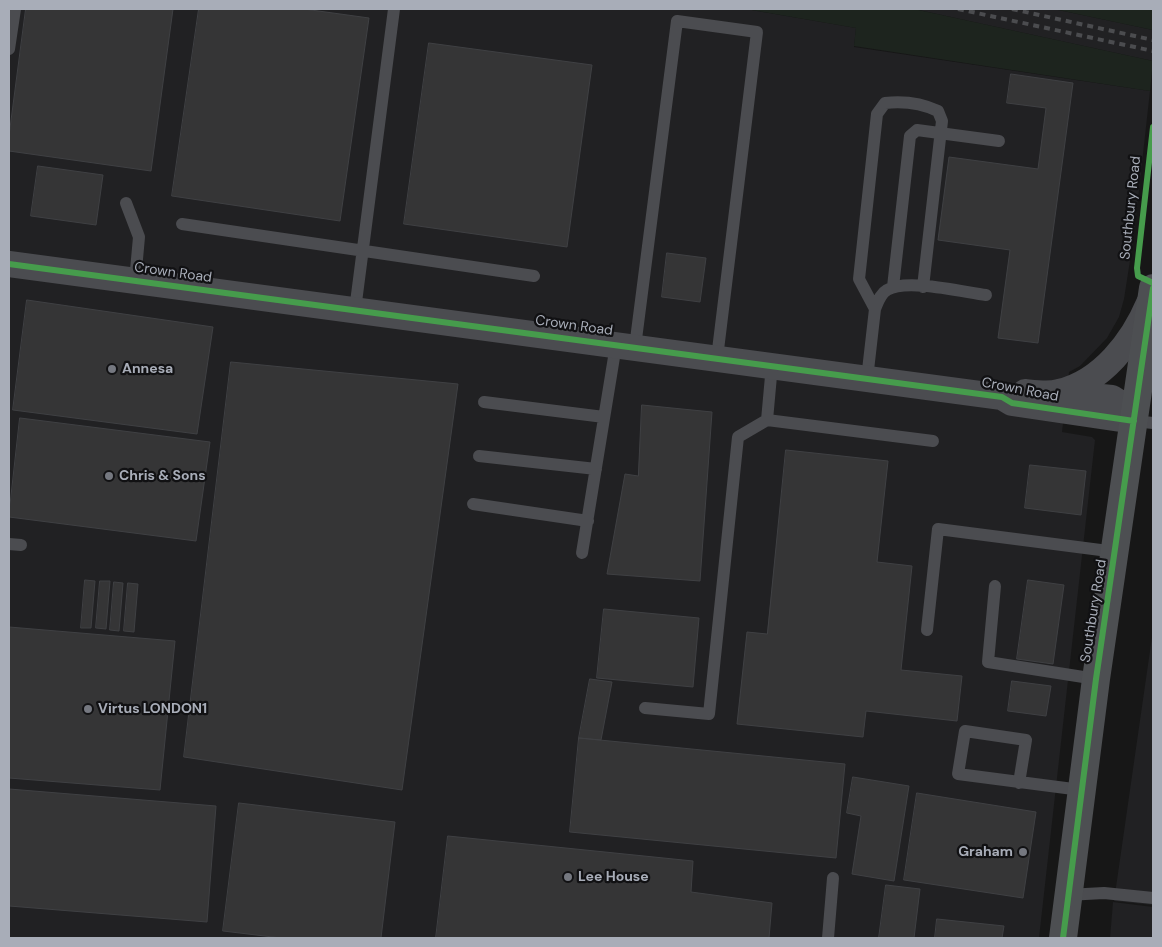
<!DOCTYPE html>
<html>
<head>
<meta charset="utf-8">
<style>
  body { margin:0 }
  #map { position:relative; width:1162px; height:947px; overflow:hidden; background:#171717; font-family:"DM Sans",sans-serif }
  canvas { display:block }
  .frame { position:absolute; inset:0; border:10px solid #a8adb8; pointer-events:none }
</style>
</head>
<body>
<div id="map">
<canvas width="1162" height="947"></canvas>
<div class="frame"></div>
</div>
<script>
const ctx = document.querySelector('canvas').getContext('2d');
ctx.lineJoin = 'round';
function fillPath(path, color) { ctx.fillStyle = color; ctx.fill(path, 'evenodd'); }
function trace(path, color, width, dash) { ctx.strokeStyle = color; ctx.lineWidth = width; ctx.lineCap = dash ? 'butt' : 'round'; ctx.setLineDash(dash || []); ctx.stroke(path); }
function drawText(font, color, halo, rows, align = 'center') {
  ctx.font = font + ' "DM Sans",sans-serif'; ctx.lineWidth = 4.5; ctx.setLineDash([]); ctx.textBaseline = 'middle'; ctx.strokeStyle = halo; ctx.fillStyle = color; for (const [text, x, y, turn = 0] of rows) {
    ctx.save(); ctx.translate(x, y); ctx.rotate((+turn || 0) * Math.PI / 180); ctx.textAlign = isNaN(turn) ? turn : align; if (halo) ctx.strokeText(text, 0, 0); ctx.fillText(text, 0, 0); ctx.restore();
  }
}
fillPath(new Path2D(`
  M9,9H746L856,28L854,47L1150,91L1134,235L1124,299L1119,317L1107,338L1080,366L1069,372L1062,432L1092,437L1095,440L1039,938H9Z
  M914,9H1054L1153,30V61Z
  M1153,630V905L1114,901Z
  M1113,902L1153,907V938H1110Z`), '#212123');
fillPath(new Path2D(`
  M746,9H914L1153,61L1150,91L854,46L856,28Z
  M1054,9H1153V30Z`), '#1d241e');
const building = new Path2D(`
  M26,9H173L151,171L9,151V136Z
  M199,9H304L369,18L340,221L172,196Z
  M429,43L592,65L567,247L404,224Z
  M1011,74L1073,83L1038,343L998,338L1010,250L938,240L949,157L1038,169L1046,108L1007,103Z
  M38,166L103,175L96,225L31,216Z
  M667,253L706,258L700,302L662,297Z
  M27,300L213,327L197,434L13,410Z
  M231,362L458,384L402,790L184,757Z
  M642,405L712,412L700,581L607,574L625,474L638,476Z
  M20,418L210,442L196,541L9,517Z
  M786,450L888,461L877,562L912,566L901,670L962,676L957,721L866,711L863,737L737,724L747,632L767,634Z
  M1030,465L1086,471L1081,515L1025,508Z
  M85,580L95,581L91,628H81Z
  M1028,580L1064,585L1053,664L1017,659Z
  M100,581H110L106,629L96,628Z
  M114,582L123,583L119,631L110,630Z
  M128,583L138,584L134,632L124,631Z
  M604,609L699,618L693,687L597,678Z
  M9,627L175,641L160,790L9,778Z
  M590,679L612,682L601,740L579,738Z
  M1012,681L1051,686L1046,716L1008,711Z
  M579,738L845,764L836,858L570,832Z
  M853,777L909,786L894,881L852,874L861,816L847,813Z
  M9,789L216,806L207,922L9,906Z
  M917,793L1036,812L1023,898L904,880Z
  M239,803L395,822L381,938H281L223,931Z
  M448,836L693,861L691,892L772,903L769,938H436Z
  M886,885L920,889L914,938H879Z
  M937,919L1004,926L1002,938H935Z`);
fillPath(building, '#353536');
trace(building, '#3f4043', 1);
trace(new Path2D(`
  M9,49L15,9
  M126,203L139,237L135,281
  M182,224L534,276
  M893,287L910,136L917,130L999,141
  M875,309L859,279L877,114L885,103C903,101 921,103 938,111L942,121L923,287
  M355,310L394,9
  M635,347L677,21L757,32L717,358
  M867,379L875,309C878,302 880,294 887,290C906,278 963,292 986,295
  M484,402L604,417
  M767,420L933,441
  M1134,421L1153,423
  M479,456L596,469
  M473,504L588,521
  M9,544L21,545
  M582,553L616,345
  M995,586L988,662L1096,679
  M927,630L938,529L1116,552
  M645,708L709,714L738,437L767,420L772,365
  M1019,783L1026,740L965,731L958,774L1081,790
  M1067,895L1104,893L1153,898
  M828,938L833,878`), '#4b4c50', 12);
trace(new Path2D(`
  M9,264L1002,397L1012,403L1134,421
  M1025,392C1035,393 1049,395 1059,392C1102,382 1133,341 1149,303
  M1060,393L1112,398L1123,405L1134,421`), '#4b4c50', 26);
trace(new Path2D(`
  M1063,938L1096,679L1153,288`), '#4d4f52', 28);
trace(new Path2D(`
  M958,9L1153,51
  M1012,9L1153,40`), '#4b4c4f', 4, [6, 5]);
trace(new Path2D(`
  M1153,127L1137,268L1138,276L1153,283
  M9,264L1002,397L1012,403L1134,421
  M1063,938L1096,679L1153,288`), '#469c4c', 6);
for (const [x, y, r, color] of [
  [112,369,5,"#757880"],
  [109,476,5,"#757880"],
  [88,709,5,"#757880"],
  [1023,852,5,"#757880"],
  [568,877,5,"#757880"]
]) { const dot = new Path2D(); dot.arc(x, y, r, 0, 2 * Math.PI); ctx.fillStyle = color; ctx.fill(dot); trace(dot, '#111113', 2); }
drawText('14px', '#a8adb8', '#111113', [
  ["Southbury Road",1131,208,-84],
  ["Crown Road",173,273,8],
  ["Crown Road",574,326,8],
  ["Crown Road",1020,390,11],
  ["Southbury Road",1094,611,-81]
]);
drawText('bold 14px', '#a8adb8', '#111113', [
  ["Annesa",122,369],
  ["Chris & Sons",119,476],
  ["Virtus LONDON1",98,709],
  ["Graham",1013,852,"right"],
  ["Lee House",578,877]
], 'left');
</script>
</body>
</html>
